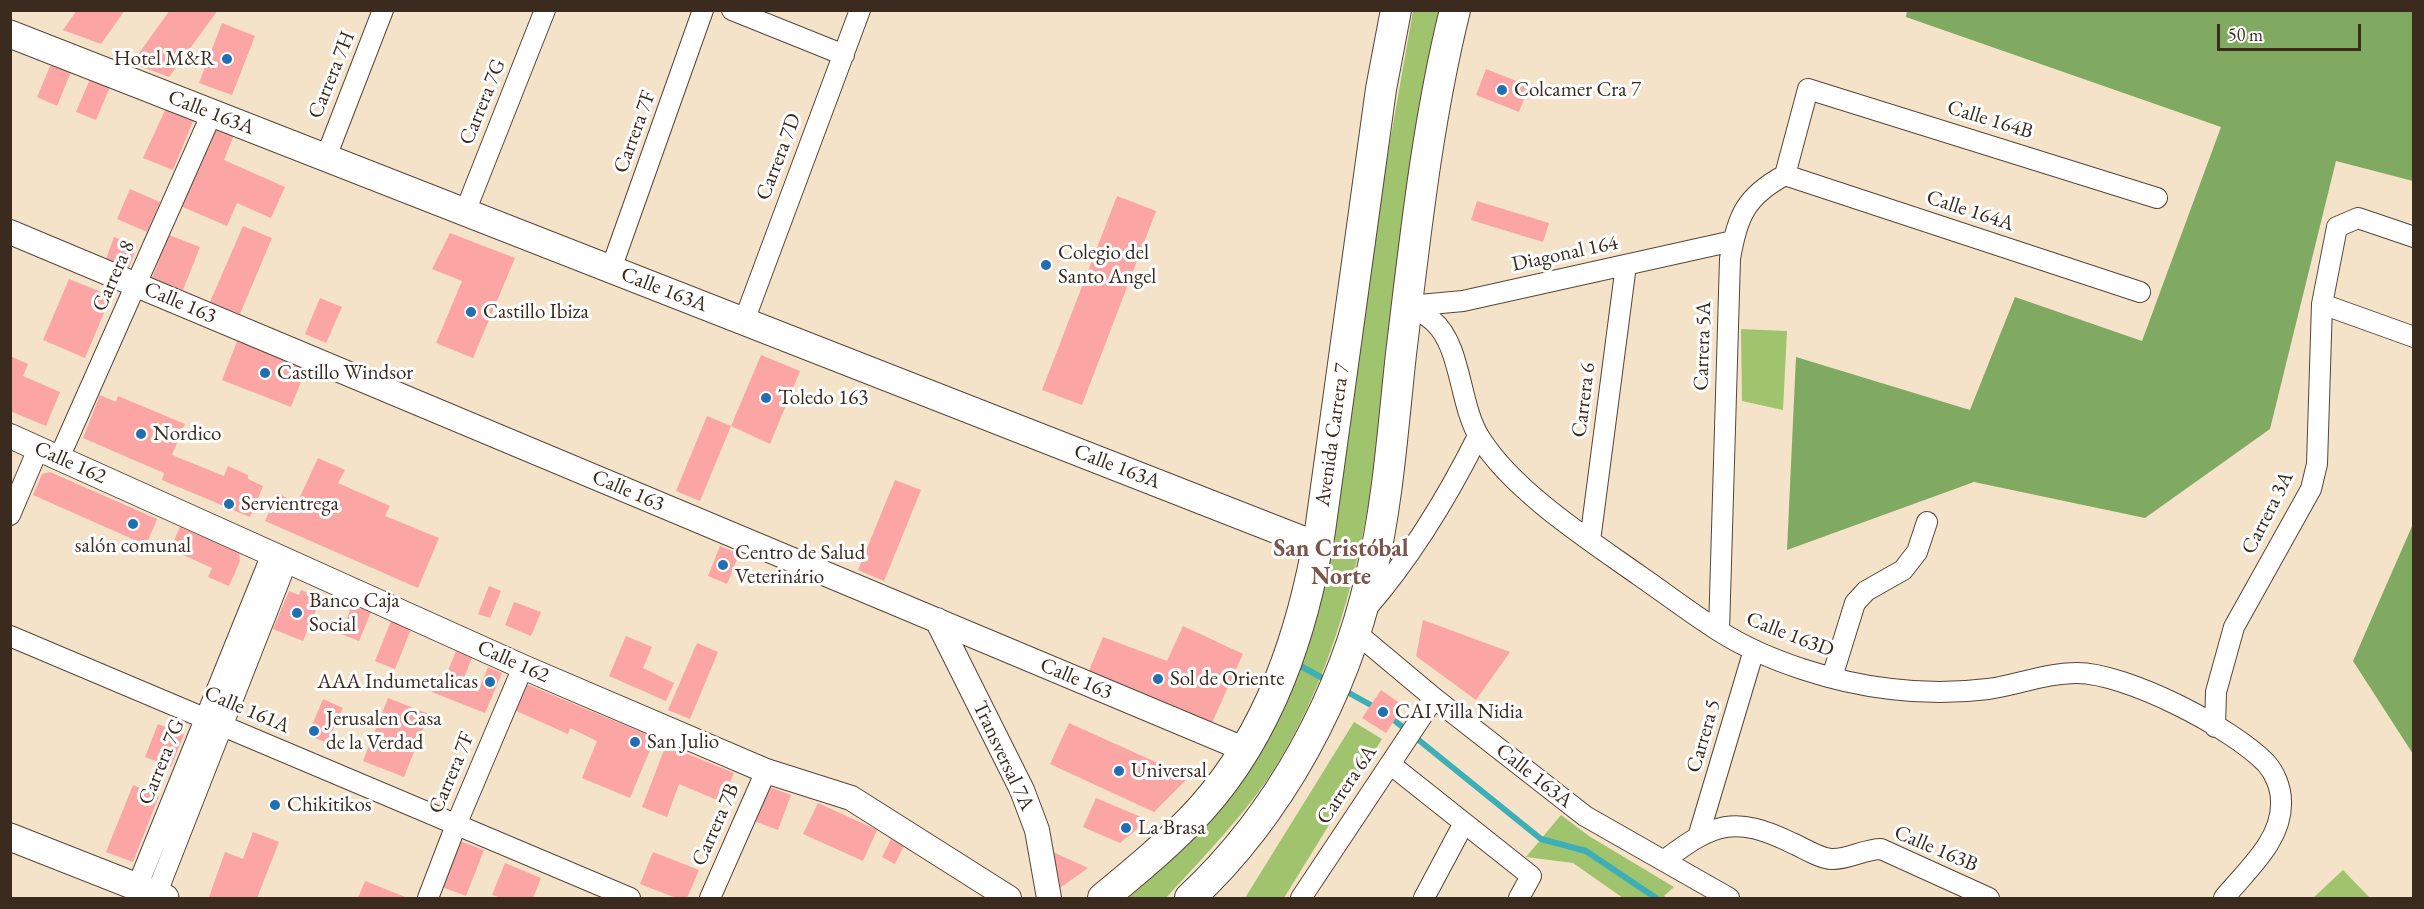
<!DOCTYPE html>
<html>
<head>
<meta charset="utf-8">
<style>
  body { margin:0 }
  #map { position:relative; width:2424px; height:909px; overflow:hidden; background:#f4e2c9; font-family:"EB Garamond",serif }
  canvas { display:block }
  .frame { position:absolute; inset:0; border:12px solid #3b2a1e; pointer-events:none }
  .scale { position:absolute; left:2217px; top:24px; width:144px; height:27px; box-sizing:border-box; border:3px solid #3b2a1e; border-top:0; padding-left:8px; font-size:18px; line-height:21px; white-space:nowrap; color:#3b2a1e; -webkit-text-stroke:4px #fff; paint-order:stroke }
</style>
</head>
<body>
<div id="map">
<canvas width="2424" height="909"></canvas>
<div class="frame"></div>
<div class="scale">50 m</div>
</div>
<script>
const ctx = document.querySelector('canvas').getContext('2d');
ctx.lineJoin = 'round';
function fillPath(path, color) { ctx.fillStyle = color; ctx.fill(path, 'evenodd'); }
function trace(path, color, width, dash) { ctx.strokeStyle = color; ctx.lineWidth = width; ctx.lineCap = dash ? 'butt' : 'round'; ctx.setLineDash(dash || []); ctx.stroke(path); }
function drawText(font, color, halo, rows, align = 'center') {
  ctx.font = font + ' "EB Garamond",serif'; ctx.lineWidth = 6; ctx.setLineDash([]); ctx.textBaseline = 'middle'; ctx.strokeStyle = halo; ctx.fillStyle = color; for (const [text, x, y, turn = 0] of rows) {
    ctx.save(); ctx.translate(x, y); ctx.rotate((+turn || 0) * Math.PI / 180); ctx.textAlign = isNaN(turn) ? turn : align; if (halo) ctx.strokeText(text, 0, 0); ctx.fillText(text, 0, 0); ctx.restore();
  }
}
fillPath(new Path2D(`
  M1413,11H1439C1417,126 1405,243 1390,360C1372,500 1352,643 1276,766C1246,814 1204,856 1166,898H1128L1189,844L1228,795L1335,520L1352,413L1374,232Z
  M1741,329L1787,331L1783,410L1742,401Z
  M1354,722L1382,739L1284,898H1245Z
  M1561,815L1589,836L1674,887L1664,896L1667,898H1623L1573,863L1526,857Z
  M2343,870L2370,898H2313Z`), '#a0c46e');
fillPath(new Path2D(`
  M1907,10L2413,11V181L2336,161L2270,429L2145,518L1974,482L1787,550L1796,357L1970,410L2015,297L2142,341L2221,127L1906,17Z
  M2413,524V754L2353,661Z`), '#80aa61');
trace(new Path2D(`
  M1295,663L1328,681
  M1342,689L1378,709
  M1389,716L1541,839L1586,851L1656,898`), '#3eafb6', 6);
fillPath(new Path2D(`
  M77,10H125L101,44L63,30Z
  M170,10H218L169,77L132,63Z
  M222,23L255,36L232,95L199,83Z
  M51,64L71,72L57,106L37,97Z
  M1486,69L1529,86L1519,112L1476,95Z
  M90,79L110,87L96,120L76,112Z
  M166,108L194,119L173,170L143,158Z
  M220,129L234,135L224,160L285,187L271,218L237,203L227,226L178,205L210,134Z
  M130,189L160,202L147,232L117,219Z
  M1117,196L1156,211L1082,405L1042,390Z
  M1477,201L1549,223L1543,242L1471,220Z
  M243,226L272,238L240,314L210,302Z
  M450,233L515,258L473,358L436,343L462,281L432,269Z
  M169,235L200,247L183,290L152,278Z
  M114,237L137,246L129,268L106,259Z
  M69,279L111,296L85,358L43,340Z
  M320,298L342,307L326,343L305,334Z
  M238,339L307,366L291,407L222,380Z
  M761,355L800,371L770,444L731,426Z
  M10,356L28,364L23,376L60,392L46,426L10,411Z
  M100,395L116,402L118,396L185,424L172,455L224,476L228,466L248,475V479L263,486L250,517L162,480L164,473L83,438Z
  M707,416L731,426L700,501L676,491Z
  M318,458L345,470L338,483L390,506L385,516L439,538L418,588L265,521L277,493L297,503Z
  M50,472L157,519L146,545L33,495L42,474Z
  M895,480L921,490L884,581L858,570Z
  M180,527L239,553L240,561L229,586L208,577L212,568L170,549Z
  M720,546L739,554L727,584L708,576Z
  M489,586L501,591L490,618L478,614Z
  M301,590L321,598L303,641L273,629L289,591L299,595Z
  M514,602L541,612L531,636L505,625Z
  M352,605L371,612L359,641L341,634Z
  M1423,620L1510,652L1476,700L1416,656Z
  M391,621L411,629L395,669L375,661Z
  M1183,626L1243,654L1210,727L1088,673L1103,637L1167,661Z
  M626,636L652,647L643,668L674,683L666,701L609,676Z
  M697,643L718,652L690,719L668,710Z
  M456,651L472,658L461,685L478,692L488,667L502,673L485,713L432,692L439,675L445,678Z
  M524,683L655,738L630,798L582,778L597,741L570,728L568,734L512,709Z
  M1381,690L1404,706L1386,733L1362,718Z
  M388,698L429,714L404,777L363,761Z
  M323,699L343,708L327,743L308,735Z
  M1069,723L1189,777L1154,812L1050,764Z
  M158,724L184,734L171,767L145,757Z
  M666,745L734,773L722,802L679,784L667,817L642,807Z
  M133,785L159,796L133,862L106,852Z
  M767,786L791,795L778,830L754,821Z
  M1096,798L1148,820L1120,843L1083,827Z
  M818,803L877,830L863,861L803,834Z
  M253,832L279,842L257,898L209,897L225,852L243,859Z
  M891,839L904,846L895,864L882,857Z
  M460,841L484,850L466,896L442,887Z
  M653,852L699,870L687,898H676L640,884Z
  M1053,852L1088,868L1057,890Z
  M505,863L541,878L533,898H501L492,895Z
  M365,881L408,898H358Z`), '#fba6a4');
const minor = new Path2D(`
  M732,10L844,55
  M326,157L383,10
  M1785,175L2140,292
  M465,212L545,10
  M611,269L703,10
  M2322,304L2414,337
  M1407,306C1416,310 1426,314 1433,321C1462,346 1459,406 1480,438C1513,491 1589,540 1640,576C1666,594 1692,614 1719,631C1766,661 1836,683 1891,689C1923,693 1956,693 1988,689C2017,685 2046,673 2077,673C2126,673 2231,727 2266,763C2275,773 2281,788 2281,801C2283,840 2246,871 2224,898
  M1409,306L1463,301L1733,241
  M744,321L860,10
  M59,458L212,113
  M10,515L38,449
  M1590,541L1626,265
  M1366,609C1412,556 1447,498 1478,436
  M1354,631L1434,698L1585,816L1729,898
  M1719,631L1730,259C1737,216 1746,196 1785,175L1808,89L2157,198
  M10,636L630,898
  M1832,677L1855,603L1866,591L1903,570L1917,552L1927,522
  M2215,727L2216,692L2234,627L2311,489L2317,464L2322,304L2337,227L2358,218L2414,237
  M1390,764L1531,876L1519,898
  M1699,834L1754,650
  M1665,860C1713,823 1735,815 1792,843C1804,848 1818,858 1831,859C1848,860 1864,849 1881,849L1989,898
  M137,887L272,554
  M156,895L287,561
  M428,898L456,825L523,667
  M710,898L766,771
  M1301,898L1434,698
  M1424,898L1464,823`);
const tertiary = new Path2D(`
  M10,232L1246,750
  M10,436L523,667L766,771L851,798L1009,898
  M937,620L1022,790L1037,830L1049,898`);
const secondary = new Path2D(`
  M10,34L1318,546
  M10,837L165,898`);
const primary = new Path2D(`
  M1103,898C1137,870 1171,842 1201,809C1270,732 1303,632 1320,531L1381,89L1396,10
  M1190,898C1280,814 1344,695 1371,575C1388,503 1393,427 1401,354C1415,239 1427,123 1455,10`);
trace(minor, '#574638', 22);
trace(tertiary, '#574638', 26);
trace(secondary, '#574638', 29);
trace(primary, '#574638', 32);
trace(minor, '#fff', 20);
trace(tertiary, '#fff', 24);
trace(secondary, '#fff', 27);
trace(primary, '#fff', 30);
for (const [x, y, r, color] of [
  [227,59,6,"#1f6fb2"],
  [1502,90,6,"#1f6fb2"],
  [1046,265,6,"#1f6fb2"],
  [471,312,6,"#1f6fb2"],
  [265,373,6,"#1f6fb2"],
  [766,398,6,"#1f6fb2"],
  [141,434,6,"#1f6fb2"],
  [229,504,6,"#1f6fb2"],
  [133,524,6,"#1f6fb2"],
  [723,565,6,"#1f6fb2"],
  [297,613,6,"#1f6fb2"],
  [1158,679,6,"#1f6fb2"],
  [490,682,6,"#1f6fb2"],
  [1383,712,6,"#1f6fb2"],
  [314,731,6,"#1f6fb2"],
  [635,742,6,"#1f6fb2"],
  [1119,771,6,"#1f6fb2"],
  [275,805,6,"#1f6fb2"],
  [1126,828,6,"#1f6fb2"]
]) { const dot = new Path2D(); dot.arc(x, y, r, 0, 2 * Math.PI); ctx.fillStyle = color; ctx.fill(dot); trace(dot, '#fff', 2); }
drawText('21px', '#3b2a1e', '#fff', [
  ["Hotel M&R",215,59,"right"],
  ["Colcamer Cra 7",1514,90],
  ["Colegio del",1058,253],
  ["Santo Angel",1058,277],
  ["Castillo Ibiza",483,312],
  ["Castillo Windsor",277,373],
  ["Toledo 163",778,398],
  ["Nordico",153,434],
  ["Servientrega",241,504],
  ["salón comunal",133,546,"center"],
  ["Centro de Salud",735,553],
  ["Veterinário",735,577],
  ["Banco Caja",309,601],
  ["Social",309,625],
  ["Sol de Oriente",1170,679],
  ["AAA Indumetalicas",478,682,"right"],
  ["CAI Villa Nidia",1395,712],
  ["Jerusalen Casa",326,719],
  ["de la Verdad",326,743],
  ["San Julio",647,742],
  ["Universal",1131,771],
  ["Chikitikos",287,805],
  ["La Brasa",1138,828]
], 'left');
drawText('21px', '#3b2a1e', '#fff', [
  ["Carrera 7H",332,75,-68],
  ["Carrera 7G",483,102,-68],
  ["Calle 163A",211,113,21],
  ["Calle 164B",1990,120,17],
  ["Carrera 7F",635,132,-70],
  ["Carrera 7D",779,157,-69],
  ["Calle 164A",1970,211,18],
  ["Diagonal 164",1565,254,-12],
  ["Carrera 8",114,276,-66],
  ["Calle 163A",664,290,21],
  ["Calle 163",180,303,23],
  ["Carrera 5A",1703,346,-88],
  ["Carrera 6",1584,400,-83],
  ["Avenida Carrera 7",1333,435,-82],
  ["Calle 162",70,463,24],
  ["Calle 163A",1117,467,21],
  ["Calle 163",628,491,23],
  ["Carrera 3A",2268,513,-63],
  ["Calle 163D",1790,635,21],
  ["Calle 162",513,662,24],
  ["Calle 163",1076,679,23],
  ["Calle 161A",247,710,23],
  ["Carrera 5",1704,736,-74],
  ["Transversal 7A",1003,756,65],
  ["Carrera 7G",162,762,-68],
  ["Carrera 7F",452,773,-67],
  ["Calle 163A",1534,776,38],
  ["Carrera 6A",1347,785,-56],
  ["Carrera 7B",716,825,-66],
  ["Calle 163B",1936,849,23]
]);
drawText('bold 24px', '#7e554d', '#fff', [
  ["San Cristóbal",1341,549],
  ["Norte",1341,577]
]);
</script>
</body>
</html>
